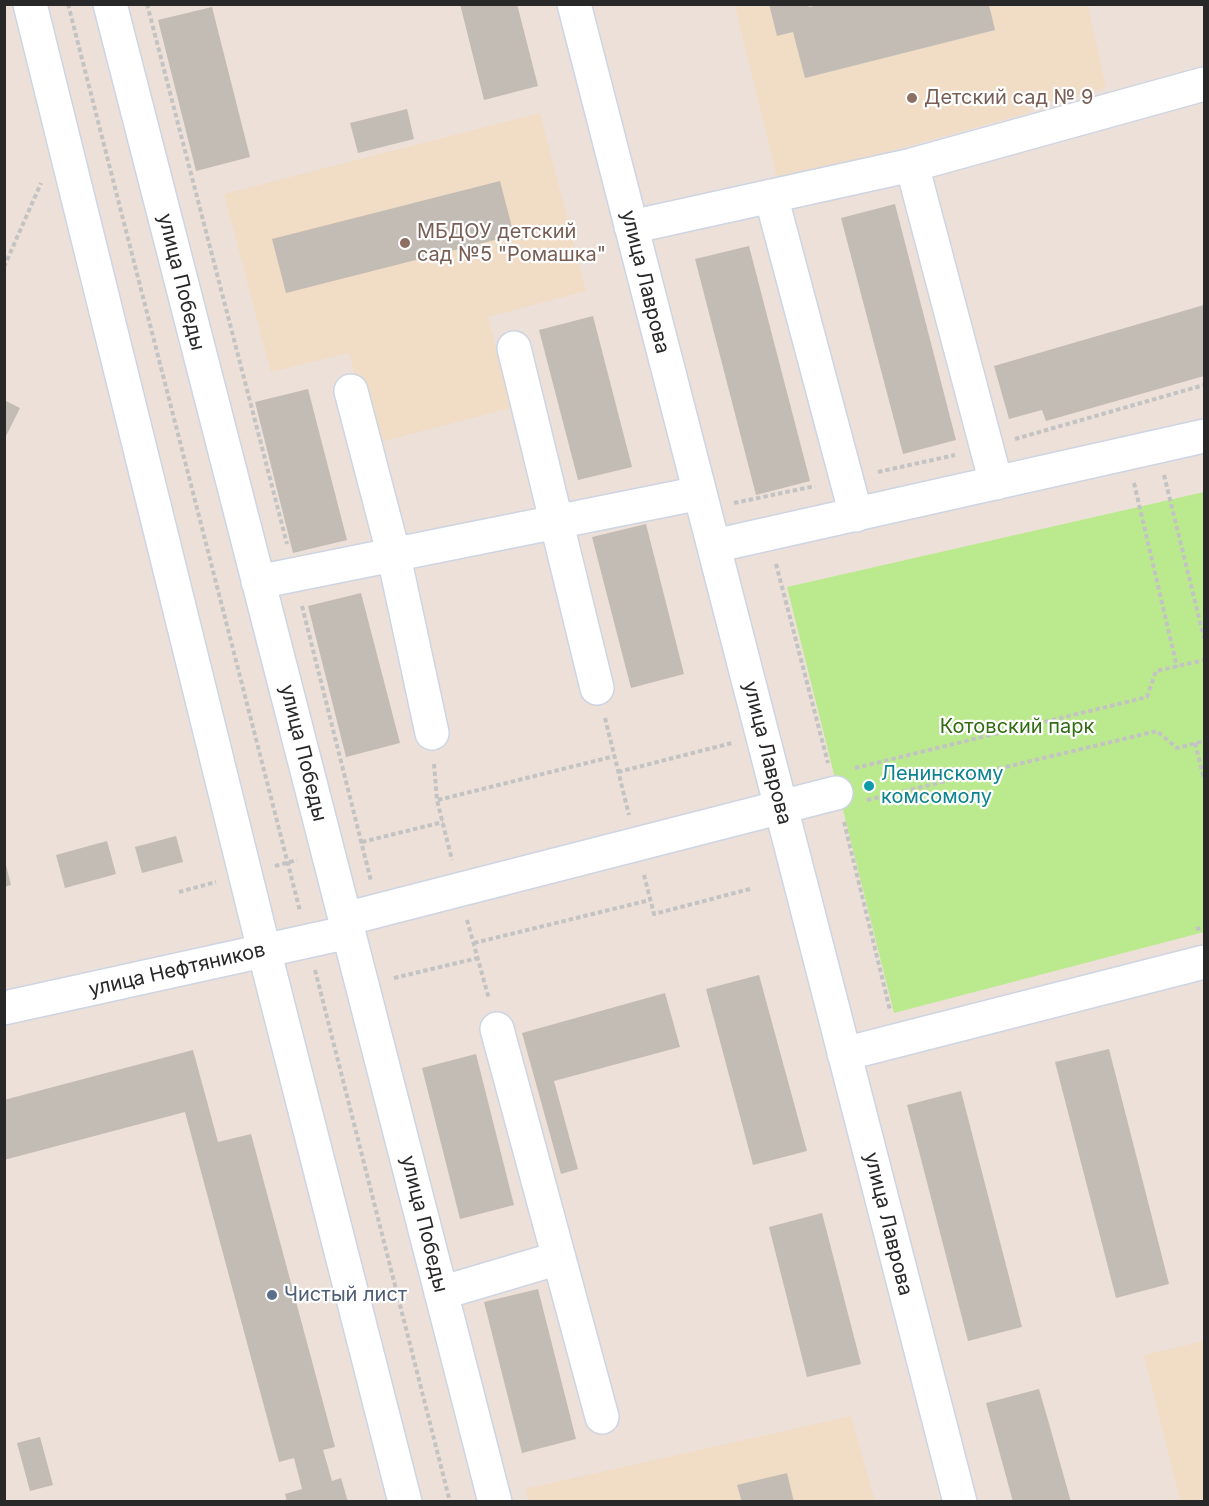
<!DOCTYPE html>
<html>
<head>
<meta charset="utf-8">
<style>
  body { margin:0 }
  #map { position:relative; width:1209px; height:1506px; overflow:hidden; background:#ede0d8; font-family:Inter,sans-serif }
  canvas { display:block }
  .frame { position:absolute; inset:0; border:6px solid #282828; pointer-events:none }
</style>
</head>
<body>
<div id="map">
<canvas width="1209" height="1506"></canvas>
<div class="frame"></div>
</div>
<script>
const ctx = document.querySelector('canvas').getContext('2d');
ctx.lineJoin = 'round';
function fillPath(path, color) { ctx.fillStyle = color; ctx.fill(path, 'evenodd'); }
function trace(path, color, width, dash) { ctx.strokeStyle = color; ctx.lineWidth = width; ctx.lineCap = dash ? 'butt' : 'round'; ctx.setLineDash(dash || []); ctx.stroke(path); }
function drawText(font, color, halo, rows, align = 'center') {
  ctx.font = font + ' Inter,sans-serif'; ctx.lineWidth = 4.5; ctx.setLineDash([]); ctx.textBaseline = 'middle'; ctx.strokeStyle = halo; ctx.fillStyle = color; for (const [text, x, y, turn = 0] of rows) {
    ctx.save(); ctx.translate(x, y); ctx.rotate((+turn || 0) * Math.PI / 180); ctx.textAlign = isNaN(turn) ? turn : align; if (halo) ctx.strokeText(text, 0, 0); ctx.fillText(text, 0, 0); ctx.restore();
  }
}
fillPath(new Path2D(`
  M735,5H1088L1106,88L1029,107L1031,112L778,182Z
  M540,113L586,291L488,317L511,408L372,444L349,353L271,372L224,194Z
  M1204,1341V1501H1180L1144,1355Z
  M851,1416L875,1501L529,1502L525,1489Z`), '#f1dcc5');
fillPath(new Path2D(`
  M1204,492V932L894,1013L787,587Z`), '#bbea8e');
fillPath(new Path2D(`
  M460,4H517L538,86L484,100Z
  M769,4H808L809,7L818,5H989L995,30L805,78L793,32L777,36Z
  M212,7L250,157L196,171L158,20Z
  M407,109L414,139L358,153L350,123Z
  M500,181L514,235L286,293L272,239Z
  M895,204L956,440L903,454L841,218Z
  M749,246L810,481L756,495L695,259Z
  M1204,305V376L1046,421L1042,410L1009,419L994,366Z
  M593,316L632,467L578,480L539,330Z
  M308,389L347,540L293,553L255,402Z
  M4,400L20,408L4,440Z
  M646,524L684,674L631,688L592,537Z
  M361,593L400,743L346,757L308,606Z
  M176,836L183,862L142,873L135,847Z
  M107,841L116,874L65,888L56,855Z
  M5,861L11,885L4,887V862Z
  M759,975L807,1151L753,1165L706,989Z
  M665,993L680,1047L554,1081L578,1169L561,1174L522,1033Z
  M1109,1049L1169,1284L1116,1298L1055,1062Z
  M193,1050L218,1142L251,1134L335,1447L323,1450L332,1481L341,1478L348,1502H287L285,1494L302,1489L294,1458L279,1462L185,1112L4,1160V1100Z
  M476,1054L514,1205L460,1219L422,1068Z
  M961,1091L1022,1327L968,1341L907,1105Z
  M822,1213L861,1364L807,1377L769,1227Z
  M538,1289L576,1439L522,1453L484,1302Z
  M1039,1389L1048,1420L1071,1502H1013L986,1403Z
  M40,1437L53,1485L30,1491L17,1443Z
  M787,1473L794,1502H742L737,1485Z`), '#c3bcb4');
const minor = new Path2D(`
  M30,4L264,950L405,1502
  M110,4L495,1502
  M574,4L960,1502
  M912,165L996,483
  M771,196L856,515
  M631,227L912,165L1204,84
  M514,348L597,688
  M351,391L393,552L432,733
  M714,546L1204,436
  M258,582L700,493
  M345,919L836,793
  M4,1008L349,932
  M497,1029L602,1417
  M844,1054L1204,962
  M441,1293L559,1258`);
trace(minor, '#cdd5e3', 36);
trace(new Path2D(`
  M68,4L300,911
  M147,4L287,544
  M4,267L41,183
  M1015,439L1204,385
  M878,472L955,455
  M1164,475L1204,638
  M1134,483L1177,667
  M734,503L815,486
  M776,564L828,763
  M302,606L371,881
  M605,718L629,815
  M1195,743L1204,779
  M434,764L437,800L452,860
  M855,768L1147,697L1156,671L1204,660
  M618,772L732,743
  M438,800L615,756
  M867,800L1157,731L1177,748L1204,741
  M844,822L890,1010
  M362,842L443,822
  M275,866L297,860
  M644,875L654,914L750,889
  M179,892L216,882
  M467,920L489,999
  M1196,929L1204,927
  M474,943L650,900
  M315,970L450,1502
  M394,978L478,958`), '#c3c3c3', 4, [4.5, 3]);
trace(minor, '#fff', 33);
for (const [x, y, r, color] of [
  [912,98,6,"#8d6e63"],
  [405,243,6,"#8d6e63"],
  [869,786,6,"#0f9aa8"],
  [272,1295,6,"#5c6f8a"]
]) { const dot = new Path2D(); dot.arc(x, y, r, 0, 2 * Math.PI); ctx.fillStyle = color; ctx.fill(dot); trace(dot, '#fff', 2); }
drawText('20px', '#785e54', '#fff', [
  ["Детский сад № 9",924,98],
  ["МБДОУ детский",417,232],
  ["сад №5 \"Ромашка\"",417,255]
], 'left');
drawText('20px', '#282828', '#fff', [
  ["улица Победы",181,282,76],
  ["улица Лаврова",645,282,76],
  ["улица Победы",303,753,76],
  ["улица Лаврова",767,753,76],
  ["улица Нефтяников",177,970,-13],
  ["улица Победы",424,1224,76],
  ["улица Лаврова",888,1224,76]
]);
drawText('20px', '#326c12', '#fff', [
  ["Котовский парк",1017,727]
]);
drawText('20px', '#0d838f', '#fff', [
  ["Ленинскому",881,774],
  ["комсомолу",881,797]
], 'left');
drawText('20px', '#4e5e75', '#fff', [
  ["Чистый лист",284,1295]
], 'left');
</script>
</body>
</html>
